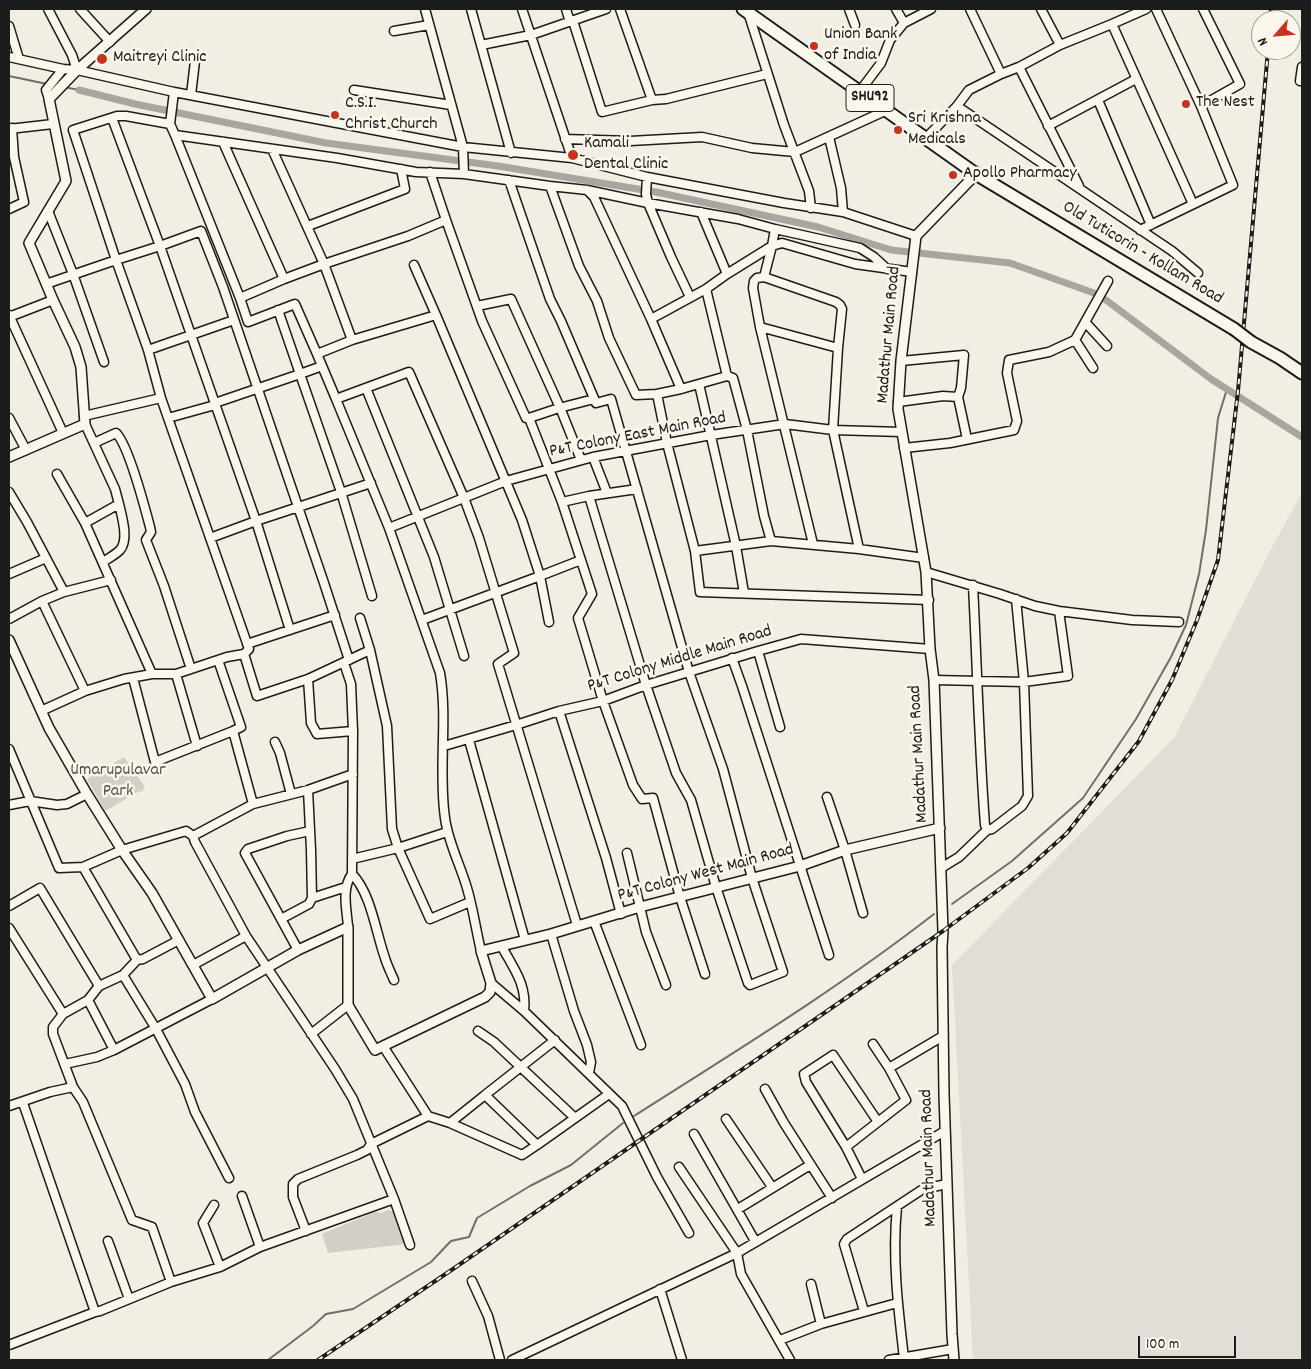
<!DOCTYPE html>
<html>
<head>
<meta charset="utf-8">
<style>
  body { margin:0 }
  #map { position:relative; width:1311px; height:1369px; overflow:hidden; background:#f2eee4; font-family:Dekko,sans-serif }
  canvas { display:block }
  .frame { position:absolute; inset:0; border:10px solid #1c1c1c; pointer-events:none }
  .north { position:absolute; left:1251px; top:10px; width:50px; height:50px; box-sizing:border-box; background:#fbf7ec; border:1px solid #a29f99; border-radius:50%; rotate:243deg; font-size:14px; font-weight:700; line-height:20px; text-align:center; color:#1c1c1c }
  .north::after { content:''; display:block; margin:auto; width:18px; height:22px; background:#c8321e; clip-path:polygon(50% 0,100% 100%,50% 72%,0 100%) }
  .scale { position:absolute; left:1138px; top:1336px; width:98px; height:22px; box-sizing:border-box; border:2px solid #1c1c1c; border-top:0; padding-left:6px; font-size:15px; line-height:18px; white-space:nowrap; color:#1c1c1c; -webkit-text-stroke:4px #fbf7ec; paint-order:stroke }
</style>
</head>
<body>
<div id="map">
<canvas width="1311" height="1369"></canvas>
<div class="frame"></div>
<div class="north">N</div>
<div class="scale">100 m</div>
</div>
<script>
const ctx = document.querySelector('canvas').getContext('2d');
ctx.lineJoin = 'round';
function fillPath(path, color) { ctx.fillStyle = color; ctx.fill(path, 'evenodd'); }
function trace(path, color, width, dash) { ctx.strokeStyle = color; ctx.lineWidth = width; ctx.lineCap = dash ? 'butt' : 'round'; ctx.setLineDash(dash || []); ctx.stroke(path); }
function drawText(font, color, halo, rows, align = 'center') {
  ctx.font = font + ' Dekko,sans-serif'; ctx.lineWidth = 5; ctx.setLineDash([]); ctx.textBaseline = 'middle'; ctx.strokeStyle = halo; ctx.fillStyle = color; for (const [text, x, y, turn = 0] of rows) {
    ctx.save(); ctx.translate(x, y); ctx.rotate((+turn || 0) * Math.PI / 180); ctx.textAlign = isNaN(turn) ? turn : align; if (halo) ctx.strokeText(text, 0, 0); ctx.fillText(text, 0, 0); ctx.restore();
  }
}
fillPath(new Path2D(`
  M1302,493V1360H973L952,965L1174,738L1272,547Z`), '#e2ded5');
fillPath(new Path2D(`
  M124,757L145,787L142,792L140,791L105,811L87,779Z
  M388,1210L397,1213L406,1244L328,1253L322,1234L375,1212L381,1213Z`), '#d2cfc6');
trace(new Path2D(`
  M9,76L47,84
  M64,87L79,90
  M952,904L1012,861L1083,798L1136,719L1171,657L1186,625L1199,574L1206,530L1218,418L1227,389
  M634,1116C736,1051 839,988 934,914
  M268,1360L313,1326L326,1314L353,1309L431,1262L451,1241L469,1237L477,1218L530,1186L571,1165L623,1123`), '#716f6b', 2);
trace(new Path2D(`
  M79,90L135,104L326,143L498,166L656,192L818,227L891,250L1010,263L1094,293
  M1106,300L1211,379L1302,437`), '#a9a6a0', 7);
const minor = new Path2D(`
  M48,9L72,55L77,70
  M80,9L110,42
  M425,9L463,147L464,174
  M471,9L511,153
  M522,9L572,158
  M566,9L570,22
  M620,9L652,100
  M849,9L855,25
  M896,9L904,23
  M970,9L1001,74
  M1041,9L1060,45
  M748,12L784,125L809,191L811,208
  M573,21L602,112L652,100L666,99L767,74
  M1112,24L1193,204
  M9,26L19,59
  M394,31L429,25
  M481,45L531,35L606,9
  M9,57L63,69L77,70L174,92L463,147L572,158L647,177L784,203L843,212L916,236
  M1019,67L1079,186
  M1300,81L1302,67
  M354,90L451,105
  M860,91L881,63L890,40L904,23L931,9
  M191,95L195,61
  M49,99L46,90L63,69
  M1098,100L1151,225
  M957,106L969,90L1001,74L1019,67L1060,45L1112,24L1146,9
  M1201,106L1240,84L1203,9
  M112,118L160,246L116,260L148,350L234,320
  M170,124L175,135L337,158L416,172L464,174L550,186L587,190L648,203L738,219L775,229L860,248L874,257L887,269
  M1048,126L1136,79
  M9,129L53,124
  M175,135L240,298L248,322L295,304L317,354
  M829,137L841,188L843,212
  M926,138L957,106L1172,251L1198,273
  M565,139L630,141L702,137L752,148L795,152L887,110
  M223,142L284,279
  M272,149L324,264L408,236L446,220L482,321L526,418H529L562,502L592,594L578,618L603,701L633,785L642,799L653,798L680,897L705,974
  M430,172L446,220
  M647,177L646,194L648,203L671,257L690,297
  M509,180L550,299L561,321L596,403L611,399L689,672L723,769L752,878L783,972L750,985L748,983L716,887L691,800L676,773L646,685L589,496
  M550,186L579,266L597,301L609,338L636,395L657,394
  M587,190L594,197L651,319
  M9,209L24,202L14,157L12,128
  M48,211L73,274L104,362
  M701,212L727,274L706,289L651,319L681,389L727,376L733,378L747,430L764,516L771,541
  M308,226L405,189L401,169
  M1140,230L1233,185L1201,106L1156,9
  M414,265L436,315
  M727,274L772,246L782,243L855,264L912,272
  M764,277L772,246L775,229
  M46,284L116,260L73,130L117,116H126L170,124L174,92
  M706,289L727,376
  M240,298L284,279L324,264L352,340
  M477,306L511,299L561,410L581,460
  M278,310L300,374L322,366
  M9,315L63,433
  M9,317L53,300
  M1086,323L1107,346
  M760,327L838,348
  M1075,340L1093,368
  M901,361L964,355L961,388L958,397
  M699,384L736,546L744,593
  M366,388L434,557L464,656
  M681,389L657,394L667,443L695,551L700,592L929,600
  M336,399L317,354L352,340L436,315L522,520L540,576L422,620
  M898,402L943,396L958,397L967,439
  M215,403L300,374L341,492L372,596
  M84,416L161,398
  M9,418L26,450
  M168,418L215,405
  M529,418L559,408L594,399
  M85,424L115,489L119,504L85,523L152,674H176L227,657L244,654L249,649L161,398L148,350
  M94,443L116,433C128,444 145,508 150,527L151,532L146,540L164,586L191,669
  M904,448L950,443L1014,430L1017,421L1007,373L1009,360L1049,352L1075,340L1108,281
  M593,457L607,493
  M57,474L85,523
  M9,492L27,522L64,592
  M562,502L589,496L637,489
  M389,528L506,481L593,457L711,435L785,424L833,430L902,432
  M210,538L256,521L371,483
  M813,544L760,327L753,288L754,281L757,278L764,277L836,302L840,305L842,309L838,348L833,430L859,549
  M695,551L771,541L859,549L924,558
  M103,562C109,558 115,555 120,550C129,540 122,517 119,504
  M926,572L1000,594L1035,606L1059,611L1132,620L1179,622
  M9,574L46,558
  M973,585C977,665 979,745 985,825L987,830
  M42,601L85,691
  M360,618L370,650L387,726L392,829L398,848L430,919L470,902
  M9,619L42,601L64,592L111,580
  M549,622L540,576L581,560
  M290,630L256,521L160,246L201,231L223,287L324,583L349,660
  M247,644L335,615
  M758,651L780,727
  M244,654L257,696L308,679L370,650
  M732,658L742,686L829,955
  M218,660L241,727L233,731
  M344,663L351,684L353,731L352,874C341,889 347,910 348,927
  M176,674L197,746
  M133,678L155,762L233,731L253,804L193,836
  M308,679L311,723L317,734L353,731
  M934,680L1024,682L1068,676L1059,611
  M41,711L85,691L124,679L152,674
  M559,711L606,858L621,914
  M469,740L525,940
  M275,742L280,753L291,794
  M444,746L516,725L559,711L603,701L646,685L758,651L801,639L930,649
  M9,749L59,868L83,867L122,850L186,831L193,836L195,842L246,936L335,1069L353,1099L394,1199L410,1245
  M308,790L311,850L312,898L346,887
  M827,797L845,850L863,913
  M253,804L308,790L353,774
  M9,805L30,801L57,805L67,804L87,794
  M627,853L646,932L666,985
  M352,859L398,848L447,832
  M83,867L137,960
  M941,868L959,857L987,830L992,829L1022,806L1028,796L1024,682L1016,599
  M352,874C371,893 376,933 385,958C387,965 391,973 394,980
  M9,906L40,888L99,986
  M281,919L309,904L312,898
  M594,921L641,1045
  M9,928L63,1014
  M551,934L574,1011L587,1045L591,1062L589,1073
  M298,950L245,853L248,849L287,836L310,831
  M481,951C476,930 473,908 467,888C460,864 448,842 445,818C438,770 448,721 440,673L389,528L336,399L409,372L464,498L479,538L514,653L498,664L577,925
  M193,965L246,936
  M123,975L156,1029L185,1084L195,1112L229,1178
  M491,983L524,1011C527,985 514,969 502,947
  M88,1000L114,1050L212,999
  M524,1011L622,1106L657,1177L689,1233
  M478,1031L494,1042L575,1118
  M311,1034L348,1005
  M555,1040L485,1095L537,1145L609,1094
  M383,1046L428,1116
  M65,1064L97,1057L114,1050
  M889,1068L943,1036
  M765,1089L784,1123L832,1198
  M23,1103L95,1312
  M9,1106L50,1092L73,1087
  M726,1119L772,1187
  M450,1123L522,1155L537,1145
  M694,1134L755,1241
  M846,1147L906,1100L889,1068L873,1044
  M679,1167L737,1253L741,1274L790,1360
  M862,1179L846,1147L806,1082L804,1074L833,1055L878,1122
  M242,1196L260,1247
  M214,1205L203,1223L220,1267
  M897,1207C892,1257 898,1308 904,1358
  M738,1209L810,1165
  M306,1231L293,1197V1184L298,1179L357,1155L367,1150L371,1144L428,1116L450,1123L485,1095
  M108,1241L129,1299
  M472,1281L488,1316L500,1360
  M171,1282L152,1227L132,1220L83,1102L73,1087L53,1034V1027L63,1014L88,1000L99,986L123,975L137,960L143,959L179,940
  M811,1284L821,1324
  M660,1289L682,1360
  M864,1311L844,1244L847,1239L923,1189L947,1184
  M780,1340L821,1324L897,1303
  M9,1345L95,1312L100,1311L171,1282L220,1267L260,1247L394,1199
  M512,1360L737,1253L945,1131
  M889,1360L953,1349`);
const tertiary = new Path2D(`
  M9,457L85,424L81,367L75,347L53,300L29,243L66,181L49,99L77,70L146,9
  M9,640L49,728L87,794L122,850L152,893L212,999L298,950L348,927V1005L375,1050L485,997L490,992L491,983L481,951L551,934L640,907L800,866L845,850L940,828
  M954,1360L952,1334L944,1094L942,947L943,931L934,680L930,649L926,572L898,409L901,361L916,236L976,174`);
const primary = new Path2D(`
  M743,9L976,174L1234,329
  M1251,342L1280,358L1302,373`);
trace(minor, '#1c1c1c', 11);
trace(tertiary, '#1c1c1c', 12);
trace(primary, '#1c1c1c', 15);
trace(minor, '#fbf7ec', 8);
trace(tertiary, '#fbf7ec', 9);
trace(primary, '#fbf7ec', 11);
const rail = new Path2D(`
  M1270,20L1271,9
  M318,1360L453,1269L943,931L1028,868L1067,833L1139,741L1172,680L1197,620L1218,560L1238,391L1268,50`);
trace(rail, '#1c1c1c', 4);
trace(rail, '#fbf7ec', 2, [5.5]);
const primaryBridge = new Path2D(`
  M1234,329L1251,342`);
trace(primaryBridge, '#1c1c1c', 15, []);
trace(primaryBridge, '#fbf7ec', 11);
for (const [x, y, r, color] of [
  [814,46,5,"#c8321e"],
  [102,59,6,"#c8321e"],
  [1186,104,5,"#c8321e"],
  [335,115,5,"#c8321e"],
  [898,130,5,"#c8321e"],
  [573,155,6,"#c8321e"],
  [953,175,5,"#c8321e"]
]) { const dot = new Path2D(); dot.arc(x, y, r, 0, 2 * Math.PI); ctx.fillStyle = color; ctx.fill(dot); trace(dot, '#fbf7ec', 2); }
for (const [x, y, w] of [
  [870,98,48]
]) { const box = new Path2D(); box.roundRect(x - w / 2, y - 13.5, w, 27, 4); ctx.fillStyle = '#fbf7ec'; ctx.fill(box); trace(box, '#1c1c1c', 1); }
drawText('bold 16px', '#1c1c1c', null, [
  ["SHU92",870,98]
]);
drawText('18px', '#1c1c1c', '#fbf7ec', [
  ["Union Bank",824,36],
  ["of India",824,57],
  ["Maitreyi Clinic",113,59],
  ["The Nest",1196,104],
  ["C.S.I.",345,105],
  ["Christ Church",345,126],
  ["Sri Krishna",908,120],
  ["Medicals",908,141],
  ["Kamali",584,145],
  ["Dental Clinic",584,166],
  ["Apollo Pharmacy",963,175]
], 'left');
drawText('18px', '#1c1c1c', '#fbf7ec', [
  ["Old Tuticorin - Kollam Road",1142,254,31],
  ["Madathur Main Road",890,335,-85],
  ["P&T Colony East Main Road",638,436,-11],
  ["P&T Colony Middle Main Road",680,660,-17],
  ["Madathur Main Road",920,754,-93],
  ["P&T Colony West Main Road",706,874,-15],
  ["Madathur Main Road",930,1158,-92]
]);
drawText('18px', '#53524f', '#fbf7ec', [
  ["Umarupulavar",118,772],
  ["Park",118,793]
]);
</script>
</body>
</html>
